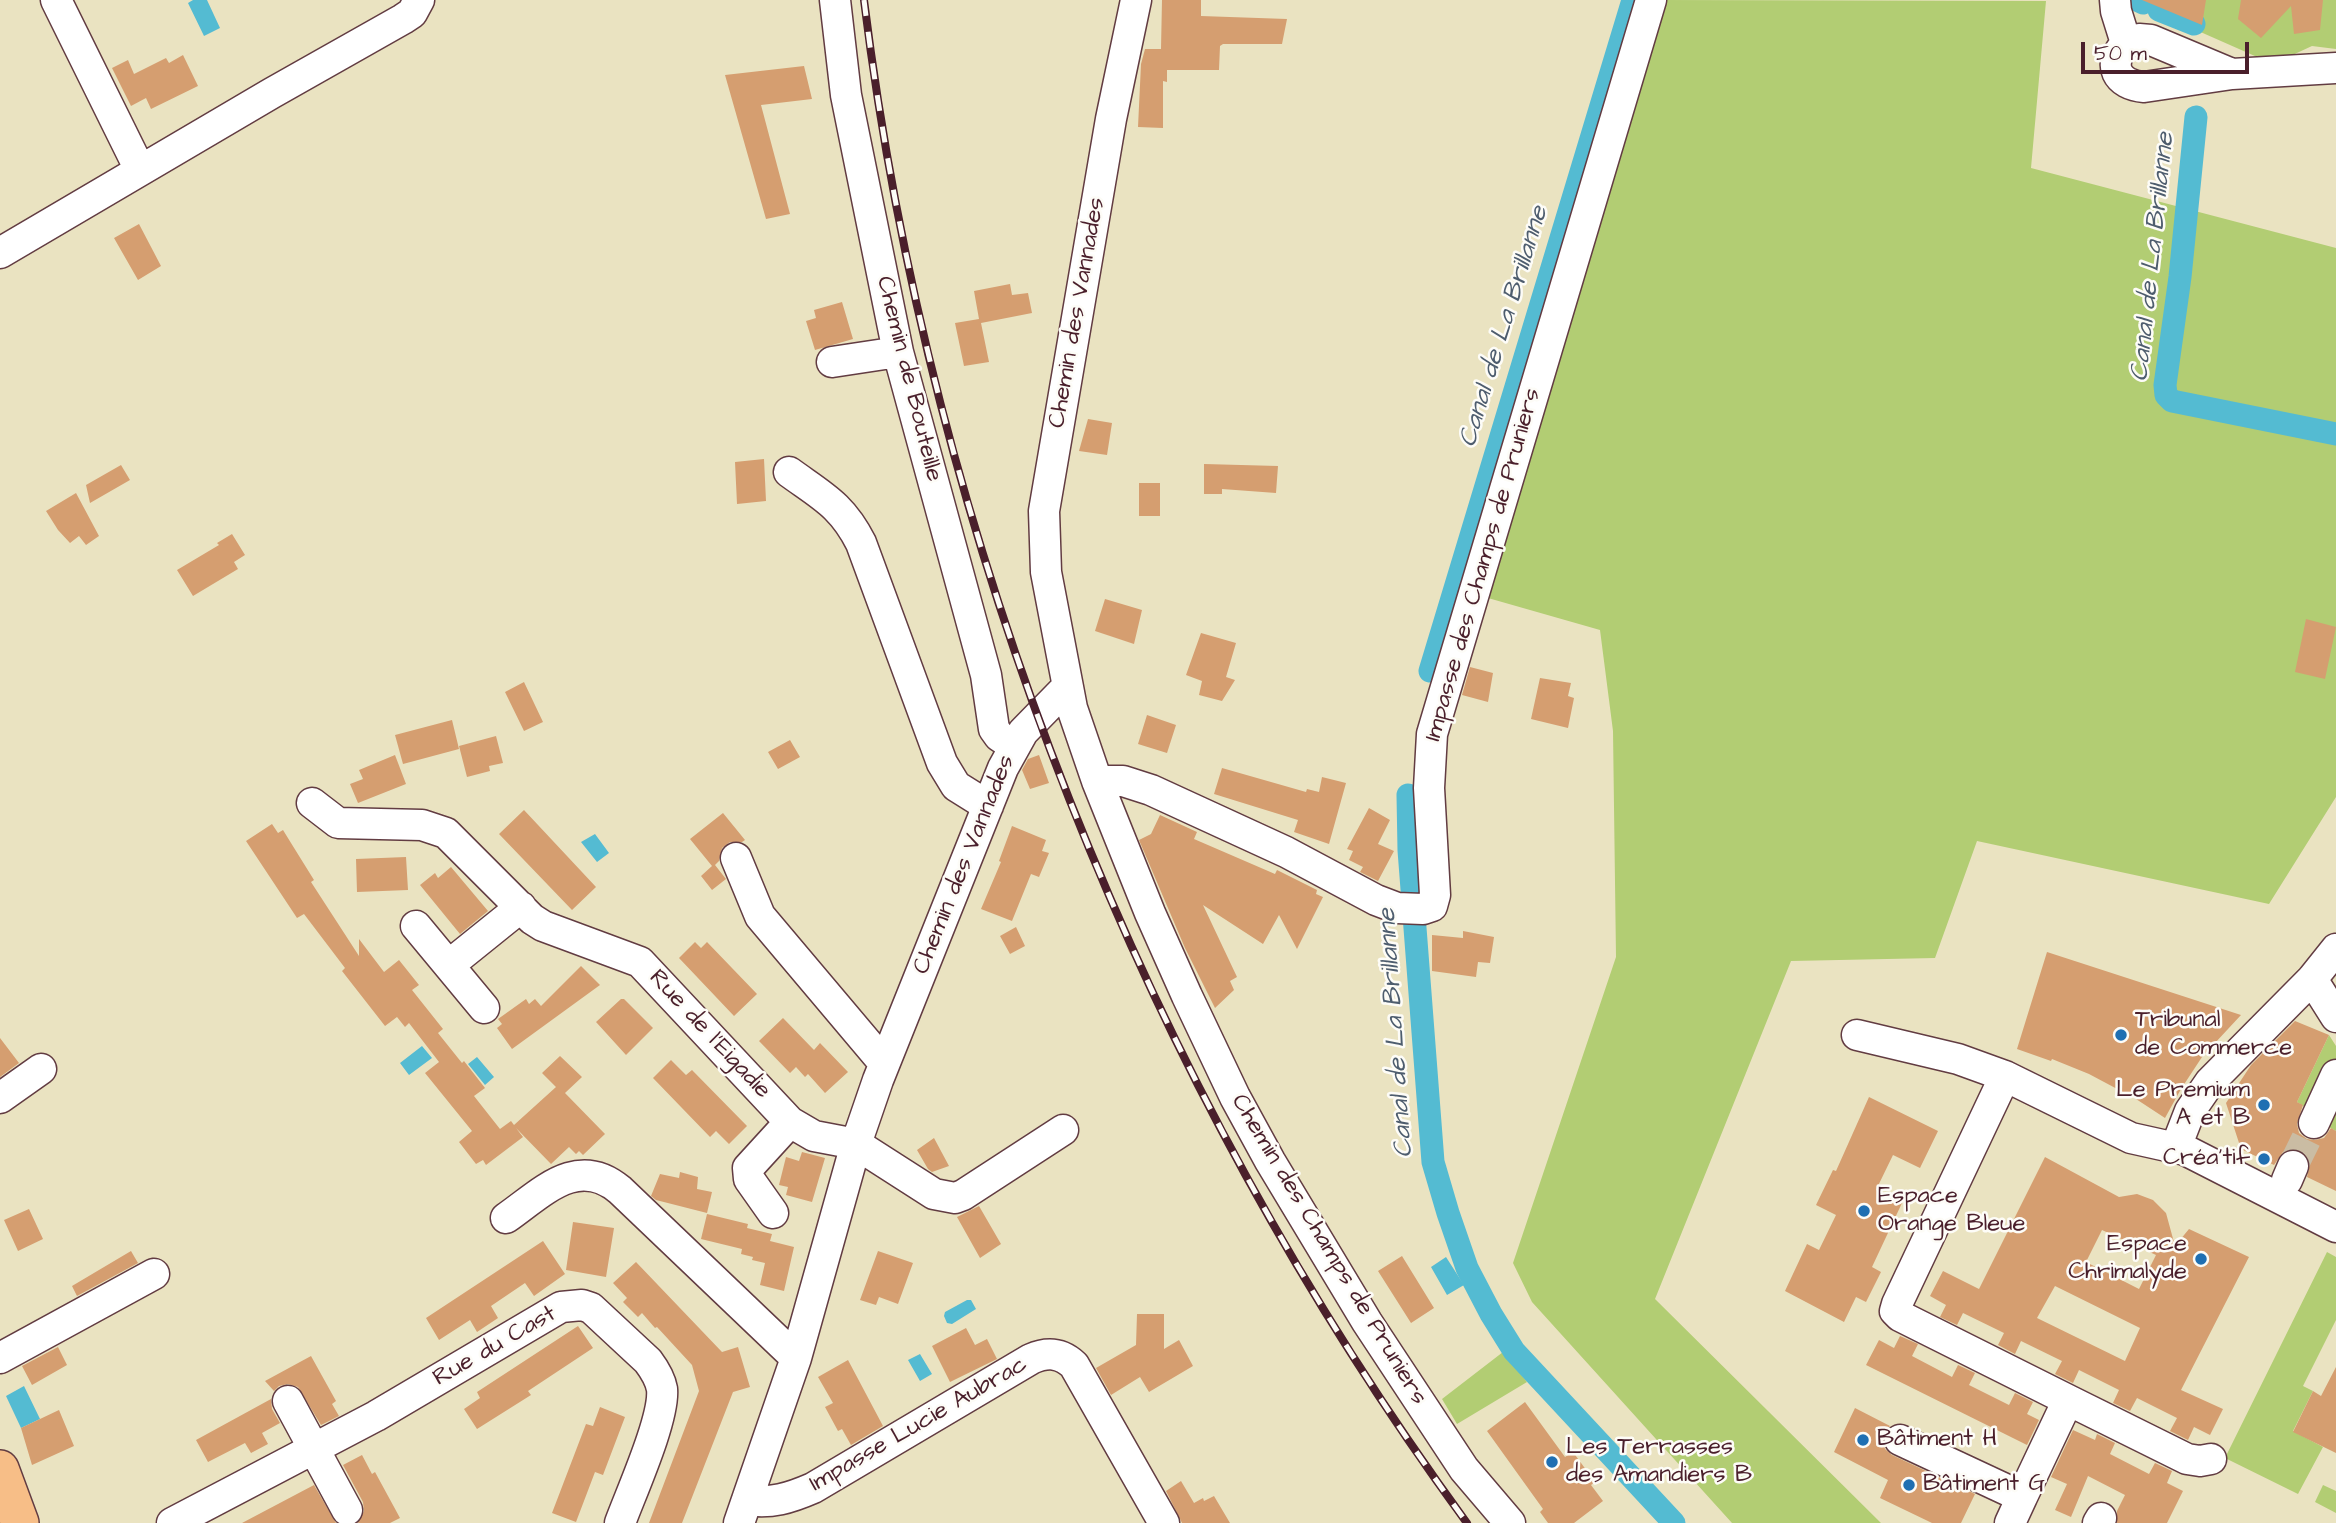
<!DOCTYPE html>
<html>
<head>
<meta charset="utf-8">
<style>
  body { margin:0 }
  #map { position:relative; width:2336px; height:1523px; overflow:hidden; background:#eae3c1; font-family:"Architects Daughter",sans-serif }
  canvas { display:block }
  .scale { position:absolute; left:2081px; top:42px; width:168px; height:32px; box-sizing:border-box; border:4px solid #4a1f2b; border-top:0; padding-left:9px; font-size:21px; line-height:24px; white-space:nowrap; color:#4a1f2b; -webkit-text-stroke:5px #fdfcf7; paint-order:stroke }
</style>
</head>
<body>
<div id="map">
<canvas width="2336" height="1523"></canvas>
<div class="scale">50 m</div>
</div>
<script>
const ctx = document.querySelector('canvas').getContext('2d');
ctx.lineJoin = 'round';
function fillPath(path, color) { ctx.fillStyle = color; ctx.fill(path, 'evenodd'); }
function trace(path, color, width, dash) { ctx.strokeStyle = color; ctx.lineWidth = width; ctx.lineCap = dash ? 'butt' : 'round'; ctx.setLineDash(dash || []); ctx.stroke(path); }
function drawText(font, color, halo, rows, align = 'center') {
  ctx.font = font + ' "Architects Daughter",sans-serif'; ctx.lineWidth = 5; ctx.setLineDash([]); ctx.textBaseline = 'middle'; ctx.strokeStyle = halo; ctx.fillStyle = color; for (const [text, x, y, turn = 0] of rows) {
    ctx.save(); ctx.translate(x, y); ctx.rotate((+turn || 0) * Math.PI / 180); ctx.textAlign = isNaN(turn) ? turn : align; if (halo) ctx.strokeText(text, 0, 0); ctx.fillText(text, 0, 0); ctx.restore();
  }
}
fillPath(new Path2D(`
  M1666,0L2046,1L2031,168L2336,248V797L2269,904L1977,841L1935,958L1791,961L1655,1299L1881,1523H1732L1532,1302L1513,1263L1616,957L1613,731L1600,630L1481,596L1543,404Z
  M2128,0H2336V49L2312,46L2273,64Z
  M2329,1035L2336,1046V1131C2321,1124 2312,1110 2297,1102Z
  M2327,1252L2336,1257V1320L2303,1386L2313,1391L2293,1431L2323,1447L2298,1494L2225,1458Z
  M1503,1352L1527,1382L1457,1424L1442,1399Z
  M2323,1485L2336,1491V1513L2315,1502Z`), '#b2cd73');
fillPath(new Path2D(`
  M193,0H207L220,28L204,36L188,3Z
  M595,834L609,853L597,862L581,842Z
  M422,1046L432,1058L409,1075L400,1063Z
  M477,1057L494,1077L485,1085L468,1064Z
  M1446,1257L1464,1285L1447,1295L1431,1267Z
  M967,1300H971L976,1309L952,1324L947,1323L944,1316L945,1312Z
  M920,1354L932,1374L920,1381L908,1360Z
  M24,1386L40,1419L21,1428L6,1396Z`), '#54bbd2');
trace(new Path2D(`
  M2137,0L2143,3
  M2159,10L2194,24
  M2196,117L2180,277L2165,385L2166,395L2172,401L2336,434
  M1430,671L1633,0
  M1408,795L1409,850L1433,1162L1448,1213L1467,1268L1491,1314L1514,1351L1674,1523`), '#54bbd2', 23);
fillPath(new Path2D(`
  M1162,0H1201V16L1287,19L1282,44H1223L1220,46L1219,70H1167V82L1163,81V128L1138,127L1141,64L1145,49H1161Z
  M2142,0H2206L2202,25Z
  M2241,0H2323L2320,30L2294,34L2291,6L2261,38L2238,19Z
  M183,55L198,86L151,109L146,98L131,106L112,68L128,60L134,74L166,58L169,63Z
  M804,66L812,99L761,105L790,214L766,219L725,75Z
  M139,224L161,266L138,280L114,238Z
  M1010,284L1012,295L1028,293L1032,313L981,323L989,362L964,366L955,323L979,319L974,291Z
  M842,302L853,339L815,350L806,321L816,318L814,310Z
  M1088,419L1112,423L1107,455L1079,451Z
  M764,459L766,501L737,504L735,462Z
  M1204,464L1278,466L1276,493L1222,489V494H1204Z
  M121,465L130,480L90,503L86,485Z
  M1139,483H1160V516H1139Z
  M76,493L99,536L86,545L79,536L70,543L58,530L46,511Z
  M232,534L245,555L234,562L238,569L193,596L177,570L219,545L217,543Z
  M1105,599L1142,610L1134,644L1095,631Z
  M2306,619L2336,627L2325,679L2295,672Z
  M1201,633L1236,643L1226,677L1235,680L1222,701L1199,695L1202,681L1186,675Z
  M1470,667L1493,673L1488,702L1462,695Z
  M1540,678L1571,683L1568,696L1574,698L1568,728L1531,719Z
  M524,682L543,722L524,731L505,692Z
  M1147,715L1176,725L1167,753L1138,744Z
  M452,720L459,749L403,764L395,735Z
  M496,736L503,763L489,766L490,771L467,777L459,746Z
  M790,740L800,757L778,769L768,752Z
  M395,755L406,784L358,803L350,784L363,779L359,770Z
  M1039,755L1049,783L1030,789L1022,770L1028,759Z
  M1222,768L1306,792L1307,789L1319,792L1322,777L1346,783L1329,844L1294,832L1298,820L1214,794Z
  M1369,808L1390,820L1378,844L1394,851L1378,881L1360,872L1363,867L1349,860L1353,851L1347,849Z
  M524,810L596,887L572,910L499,834Z
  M723,813L745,840L742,842H730L722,848L719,861L715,865L726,879L712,890L701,876L712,866L690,839Z
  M1160,815L1197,832L1194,839L1275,874L1277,870L1317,890L1316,894L1323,897L1297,949L1279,915L1263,944L1203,905L1237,977L1230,981L1234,990L1215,1008L1185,948L1139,840L1151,834Z
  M272,824L278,833L283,830L291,843L314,880L311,882L359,956V939L384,972L399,960L419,985L412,990L443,1029L438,1033L462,1063L464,1061L485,1088L474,1096L500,1129L511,1121L514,1125L556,1087L542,1073L560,1056L582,1077L565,1093L605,1134L583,1155L579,1151L576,1154L569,1147L551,1164L516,1128L523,1137L486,1165L483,1160L476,1164L459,1142L472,1131L425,1073L439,1062L409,1023L405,1027L397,1017L385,1026L342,971L345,968L304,914L297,918L246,841Z
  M1012,826L1046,840L1042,851L1049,853L1039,877L1031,874L1012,921L981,909L1001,862L999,861Z
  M406,857L408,890L357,892L356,859Z
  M451,867L488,911L460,934L420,885L435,873L438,878Z
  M1016,927L1025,946L1010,954L1000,936Z
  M1463,931L1494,937L1490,963L1478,962L1476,977L1432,971V935L1463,938Z
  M695,942L701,948L707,942L757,994L734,1016L679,958Z
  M2047,952L2241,1015L2202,1057L2181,1089L2165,1118L2136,1099L2089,1074L2052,1059L2051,1061L2017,1049Z
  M581,966L600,985L512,1049L497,1028L502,1024L498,1019L526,999L529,1004L535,999L541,1006Z
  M621,999H624L653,1028L626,1055L596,1022Z
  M783,1018L814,1050L820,1043L848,1072L825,1093L808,1074L805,1077L796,1067L790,1073L759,1041Z
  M2295,1021L2329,1035L2297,1102L2303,1105L2297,1124L2299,1133L2307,1139L2315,1140L2324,1138L2331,1128L2336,1131V1191L2307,1177L2310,1163L2307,1155L2300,1150L2292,1149L2283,1152L2274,1165L2241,1149L2226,1103L2251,1065Z
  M0,1038L19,1063L0,1077Z
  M671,1060L686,1075L692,1070L747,1126L729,1144L716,1131L710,1137L653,1078Z
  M1869,1097L1938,1131L1920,1168L1893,1155L1876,1190L1902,1203L1872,1267L1881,1272L1866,1302L1856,1297L1844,1322L1785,1291L1807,1244L1819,1250L1836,1215L1816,1205L1833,1170L1836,1171Z
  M934,1138L949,1166L932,1172L928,1169L917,1150Z
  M802,1152L825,1158L812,1202L786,1195L788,1187L779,1185L786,1157L799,1161Z
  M2045,1157L2119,1197L2137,1194L2153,1200L2166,1213L2175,1246L2189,1229L2249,1257L2181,1390L2223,1409L2210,1435L2194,1427L2188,1440L2170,1431L2177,1418L2137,1398L2130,1411L2113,1403L2119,1390L2079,1370L2073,1383L2055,1374L2062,1361L2021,1341L2015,1354L1998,1345L2004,1333L1963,1313L1957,1325L1940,1317L1946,1305L1930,1296L1943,1271L1979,1289ZM2102,1230L2156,1255L2139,1289L2086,1262ZM2055,1286L2140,1328L2125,1361L2037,1318Z
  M680,1172L698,1177L697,1189L712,1192L707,1213L656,1200L651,1196L660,1174L679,1178Z
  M979,1206L1001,1244L980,1258L957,1217Z
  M29,1209L43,1239L18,1251L4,1220Z
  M707,1214L748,1224L747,1228L772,1234L770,1241L794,1247L784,1291L760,1285L765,1263L752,1260L753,1257L741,1254L742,1249L701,1239Z
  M573,1222L614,1228L606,1277L566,1270Z
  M543,1241L565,1274L534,1296L525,1283L491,1306L498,1318L477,1332L470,1320L439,1340L426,1318Z
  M131,1251L138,1263L77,1296L72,1286Z
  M878,1251L913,1263L898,1304L879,1297L876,1305L860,1300Z
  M1402,1256L1434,1308L1411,1323L1378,1271Z
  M636,1262L722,1352L738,1347L750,1387L733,1392L682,1523H649L699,1391L692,1365L657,1327L655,1328L642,1313L638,1317L623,1302L627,1298L613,1283Z
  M1137,1314H1164V1349L1179,1340L1193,1366L1149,1392L1140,1377L1111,1395L1096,1368L1136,1345Z
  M578,1326L593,1348L528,1391L531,1395L477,1429L464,1409L480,1398L477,1392Z
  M966,1328L975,1345L987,1339L997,1359L950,1382L932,1346Z
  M1900,1336L1918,1344L1912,1356L1952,1377L1958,1365L1975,1373L1969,1385L2009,1405L2015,1393L2033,1402L2027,1414L2039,1420L2027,1445L1866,1365L1879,1340L1894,1348Z
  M58,1347L67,1365L32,1385L22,1366Z
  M311,1356L336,1401L332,1404L339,1416L321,1425L298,1387L288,1384L279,1386L274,1391L265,1381Z
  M848,1360L883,1426L851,1445L842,1429L838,1431L825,1407L833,1403L818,1377Z
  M2336,1367V1453L2293,1432L2313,1391L2321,1396Z
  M271,1399L272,1409L280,1423L262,1433L268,1444L251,1453L245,1443L208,1462L196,1440Z
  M1525,1402L1565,1457L1573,1452L1595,1482L1591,1485L1603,1501L1574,1523H1548L1540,1512L1543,1509L1487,1431Z
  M600,1407L625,1417L603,1475L595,1472L576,1522L552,1513L586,1424L593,1426Z
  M1855,1408L1890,1426L1885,1432L1883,1441L1885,1449L1892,1455L1975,1494L1961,1523H1932L1880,1498L1888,1480L1834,1452Z
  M59,1410L74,1446L32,1465L21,1428Z
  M2073,1430L2095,1440L2097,1434L2115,1443L2110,1454L2149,1474L2155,1463L2172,1471L2167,1483L2183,1491L2167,1523H2117V1511L2125,1495L2088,1476L2071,1517L2055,1510L2067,1484L2051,1477Z
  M362,1455L372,1474L375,1472L400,1518L390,1523H358L364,1511L363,1502L343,1465Z
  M1181,1481L1194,1503L1203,1498L1204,1501L1214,1496L1230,1523H1182L1166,1491Z
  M314,1485L336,1523H242Z`), '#d59e70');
trace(new Path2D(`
  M2293,1166L2314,1123`), '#cabca3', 30, [30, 15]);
const minor = new Path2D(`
  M56,0L140,170
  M835,0L846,95L898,352L986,675L994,729L999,736L1014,746
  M1136,0L1111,119L1044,511L1046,572L1072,708L1097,781L1150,913L1187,996L1235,1097L1270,1161L1367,1322L1464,1469L1510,1523
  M2115,0L2116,11L2126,43
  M2232,74L2151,40L2139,39L2126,43C2106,65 2117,85 2144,87L2232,74L2336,68
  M0,253L272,93L403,19L412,13L419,0
  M832,362L898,352
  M789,472C822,496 842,505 861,543L942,763L956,786L988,806
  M1097,781H1123L1151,790L1286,852L1376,900L1397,908L1423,909L1432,906L1435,895L1429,788L1432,734L1651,0
  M312,803L338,823L422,825L446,833L532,919L543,926L640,962L790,1122L814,1136L856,1144L934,1194L955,1198L963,1195L1063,1130
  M736,858L760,916L884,1063
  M416,926L484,1008
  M449,965L521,907
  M2312,979L2336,1017
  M1857,1035L1958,1059L2005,1076L2131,1138L2185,1150L2336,1227
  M0,1098L41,1069
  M2314,1123L2336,1075
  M2176,1147L2190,1111L2210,1082L2312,979L2336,949
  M2287,1180L2293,1166
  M773,1213L749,1179L748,1168L790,1122
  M506,1218C542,1193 577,1154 620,1190L796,1358
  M0,1358L154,1274
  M2068,1400L2187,1459L2200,1461L2211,1459
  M288,1401L347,1510
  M1900,1440L2022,1497L2068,1400L1900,1316L1895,1311L1897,1304L2005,1076
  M747,1500C771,1504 790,1498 813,1488L1031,1359C1047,1352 1060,1352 1074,1365L1164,1523
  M172,1523L376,1416L561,1307L582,1305L591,1308L648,1361C654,1369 660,1378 662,1389C665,1418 631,1493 620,1523
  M739,1523L796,1358L856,1144L878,1080L1003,768L1023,732L1067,687
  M2010,1523L2022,1497
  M2098,1523L2101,1518`);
const major = new Path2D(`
  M0,1469L20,1523`);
trace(minor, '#623c42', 33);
trace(major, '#623c42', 40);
trace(minor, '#fff', 30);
trace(major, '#f7be87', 37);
const rail = new Path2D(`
  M864,0C931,543 1144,1082 1467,1523`);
trace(rail, '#4a1f2b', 8);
trace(rail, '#fdfcf7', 5, [16]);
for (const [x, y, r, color] of [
  [2121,1035,7,"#1f6fb2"],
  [2264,1105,7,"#1f6fb2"],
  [2264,1159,7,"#1f6fb2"],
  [1864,1211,7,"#1f6fb2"],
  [2201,1259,7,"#1f6fb2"],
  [1863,1440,7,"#1f6fb2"],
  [1552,1462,7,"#1f6fb2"],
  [1909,1485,7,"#1f6fb2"]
]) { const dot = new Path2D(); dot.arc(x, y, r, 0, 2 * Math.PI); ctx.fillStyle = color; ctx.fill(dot); trace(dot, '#fdfcf7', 2.5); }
drawText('24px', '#4a1f2b', '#fdfcf7', [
  ["Chemin des Vannades",1078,313,-80],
  ["Chemin de Bouteille",908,379,76],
  ["Impasse des Champs de Pruniers",1484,565,-74],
  ["Chemin des Vannades",965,865,-68],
  ["Rue de l'Eigadie",709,1035,47],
  ["Chemin des Champs de Pruniers",1328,1250,59],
  ["Rue du Cast",495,1347,-30],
  ["Impasse Lucie Aubrac",919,1425,-30]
]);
drawText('24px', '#4a1f2b', '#fdfcf7', [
  ["Tribunal",2135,1021],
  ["de Commerce",2135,1049],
  ["Le Premium",2250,1091,"right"],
  ["A et B",2250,1119,"right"],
  ["Créa'tif",2250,1159,"right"],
  ["Espace",1878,1197],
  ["Orange Bleue",1878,1225],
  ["Espace",2187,1245,"right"],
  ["Chrimalyde",2187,1273,"right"],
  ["Bâtiment H",1877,1440],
  ["Les Terrasses",1566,1448],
  ["des Amandiers B",1566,1476],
  ["Bâtiment G",1923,1485]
], 'left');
drawText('italic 26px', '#4e5d6e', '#fdfcf7', [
  ["Canal de La Brillanne",2154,257,-84],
  ["Canal de La Brillanne",1505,327,-73],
  ["Canal de La Brillanne",1397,1033,-94]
]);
</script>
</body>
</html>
